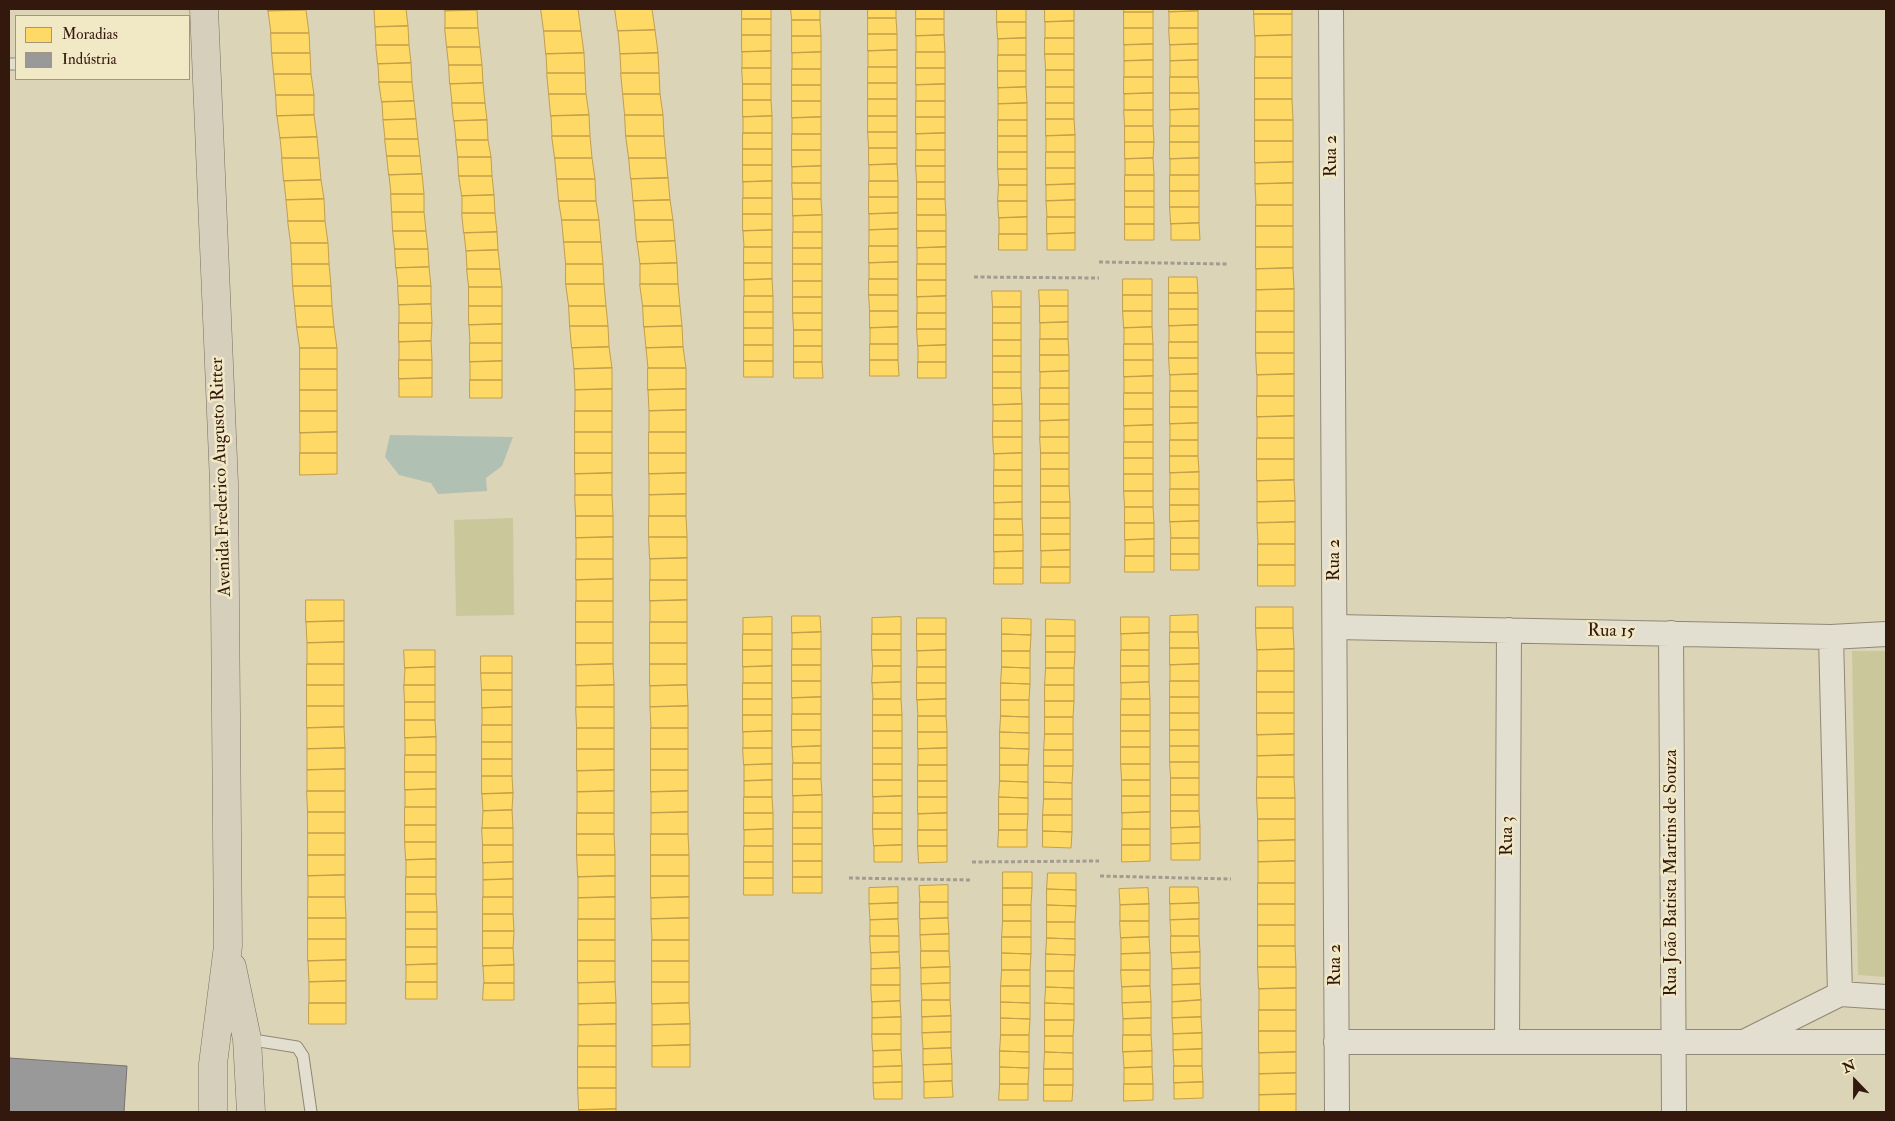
<!DOCTYPE html>
<html>
<head>
<meta charset="utf-8">
<style>
  body { margin:0 }
  #map { position:relative; width:1895px; height:1121px; overflow:hidden; background:#dbd4b7; font-family:"IM FELL Double Pica",serif }
  canvas { display:block }
  .frame { position:absolute; inset:0; border:10px solid #33180d; pointer-events:none }
  .legend { position:absolute; left:15px; top:15px; width:175px; height:65px; box-sizing:border-box; background:#f1e8c6; border:1px solid #a5957c; margin:0; padding:6px 9px; list-style:none; font-size:15px; color:#33180d }
  .legend li { display:flex; align-items:center; gap:10px; height:25px }
  .legend b { width:25px; border:1px solid #a5957c }
  .north { position:absolute; left:1830px; top:1056px; width:50px; height:50px; -webkit-text-stroke:4px #f1e8c6; paint-order:stroke; rotate:338deg; font-size:14px; font-weight:700; line-height:20px; text-align:center; color:#33180d }
  .north::after { content:''; display:block; margin:auto; width:18px; height:22px; background:#33180d; clip-path:polygon(50% 0,100% 100%,50% 72%,0 100%) }
</style>
</head>
<body>
<div id="map">
<canvas width="1895" height="1121"></canvas>
<div class="frame"></div>
<ul class="legend">
<li><b style="height:14px;background:#ffd966"></b>Moradias</li>
<li><b style="height:14px;background:#999"></b>Indústria</li>
</ul>
<div class="north">N</div>
</div>
<script>
const ctx = document.querySelector('canvas').getContext('2d');
ctx.lineJoin = 'round';
function fillPath(path, color) { ctx.fillStyle = color; ctx.fill(path, 'evenodd'); }
function trace(path, color, width, dash) { ctx.strokeStyle = color; ctx.lineWidth = width; ctx.lineCap = dash ? 'butt' : 'round'; ctx.setLineDash(dash || []); ctx.stroke(path); }
function drawText(font, color, halo, rows, align = 'center') {
  ctx.font = font + ' "IM FELL Double Pica",serif'; ctx.lineWidth = 5; ctx.setLineDash([]); ctx.textBaseline = 'middle'; ctx.strokeStyle = halo; ctx.fillStyle = color; for (const [text, x, y, turn = 0] of rows) {
    ctx.save(); ctx.translate(x, y); ctx.rotate((+turn || 0) * Math.PI / 180); ctx.textAlign = isNaN(turn) ? turn : align; if (halo) ctx.strokeText(text, 0, 0); ctx.fillText(text, 0, 0); ctx.restore();
  }
}
fillPath(new Path2D(`
  M513,518L514,615L456,616L454,520Z
  M1852,651H1886V977L1858,975Z`), '#cac89b');
fillPath(new Path2D(`
  M390,435L513,437L502,466L486,478L487,491L438,494L431,483L399,475L385,457Z`), '#b0c1b4');
const homes = new Path2D(`
  M268,9H306V10L268,11Z
  M406,9L408,26L375,27L374,10Z
  M444,9H477V10L445,11Z
  M541,9H578L581,31H544Z
  M615,9H652L655,30L618,31Z
  M742,9H771V19H742Z
  M791,9H820V20H792Z
  M868,9H896V18H868Z
  M916,9H944V19H916Z
  M997,9H1026V22H997Z
  M1045,9H1074V21L1045,22Z
  M1124,9H1153V12H1124Z
  M1169,9H1198V11L1169,12Z
  M1254,9H1292V14H1254Z
  M306,10L309,33H271L268,11Z
  M477,10L478,28H445V11Z
  M1198,11V28H1169V12Z
  M1124,12H1153V28H1124Z
  M1254,14H1292V35L1255,36Z
  M868,18H896L897,34H868Z
  M742,19H771V35H742Z
  M916,19H944V35L916,36Z
  M792,20H820L821,36H792Z
  M1074,21V38H1045V22Z
  M997,22H1026V38L998,39Z
  M408,26L409,45H376L375,27Z
  M445,28H478L480,47H447Z
  M1124,28H1153V44L1124,45Z
  M1169,28H1198V44L1170,45Z
  M655,30L658,53L620,54L618,31Z
  M544,31H581L584,53L546,54Z
  M271,33H309L310,53H272Z
  M868,34H897V50L868,51Z
  M742,35H771V51L742,52Z
  M944,35L945,52H916V36Z
  M1292,35V57H1255V36Z
  M792,36H821V52L792,53Z
  M1026,38V55H998V39Z
  M1045,38H1074V54H1045Z
  M1153,44V60L1124,61V45Z
  M1198,44V60L1170,61V45Z
  M376,45H409L411,63L378,64Z
  M447,47H480L482,65H449Z
  M897,50V67H868V51Z
  M771,51V68H742V52Z
  M821,52V69H792V53Z
  M916,52H945V68H916Z
  M272,53H310L311,74H274Z
  M584,53L585,73H547L546,54Z
  M658,53L659,73H621L620,54Z
  M1045,54H1074V70H1046Z
  M998,55H1026V71H998Z
  M1255,57H1292V78H1255Z
  M1153,60V77H1124V61Z
  M1198,60V77H1170V61Z
  M411,63L412,82H379L378,64Z
  M449,65H482L483,83L450,84Z
  M868,67H897V83H868Z
  M742,68H771V84H743Z
  M916,68H945V84L916,85Z
  M792,69H821V85H792Z
  M1046,70H1074V87H1046Z
  M998,71H1026V87L998,88Z
  M547,73H585L586,94H549Z
  M621,73H659L660,94H623Z
  M274,74H311L314,95H276Z
  M1124,77H1153V93L1124,94Z
  M1170,77H1198L1199,93H1170Z
  M1255,78H1292V99H1255Z
  M379,82H412L414,101L382,102Z
  M483,83L485,103H452L450,84Z
  M868,83H897V99H868Z
  M743,84H771V100H743Z
  M945,84V101H916V85Z
  M792,85H821V101H792Z
  M1026,87L1027,103L998,104V88Z
  M1046,87H1074V103H1046Z
  M1153,93V110H1124V94Z
  M1170,93H1199V109L1170,110Z
  M549,94H586L589,115L551,116Z
  M623,94H660L663,115H625Z
  M276,95H314V115L277,116Z
  M868,99H897V116H868Z
  M1255,99H1292L1293,120H1255Z
  M743,100H771L772,116L743,117Z
  M414,101L416,119L383,120L382,102Z
  M792,101H821V117L792,118Z
  M916,101H945V117H916Z
  M452,103H485L487,120L454,121Z
  M1027,103V120H998V104Z
  M1046,103H1074V119H1046Z
  M1199,109V126H1170V110Z
  M1124,110H1153V126H1125Z
  M314,115L317,137L280,138L277,116Z
  M589,115L590,136H552L551,116Z
  M625,115H663L664,136H626Z
  M772,116V133H743V117Z
  M868,116H897V132H868Z
  M821,117V134H792V118Z
  M916,117H945V133L916,134Z
  M416,119L418,139H385L383,120Z
  M1046,119H1074L1075,135L1046,136Z
  M487,120L488,140H456L454,121Z
  M998,120H1027V136H998Z
  M1255,120H1293V141H1255Z
  M1125,126H1153L1154,142H1125Z
  M1170,126H1199V142H1170Z
  M868,132H897V148H869Z
  M743,133H772V149H743Z
  M945,133V150H916V134Z
  M792,134H821V150H792Z
  M1075,135V152H1046V136Z
  M552,136H590L592,158H555Z
  M626,136H664L666,158H629Z
  M998,136H1027V152H998Z
  M317,137L319,158H282L280,138Z
  M385,139H418L420,156H387Z
  M456,140H488L491,157H458Z
  M1255,141H1293V162L1255,163Z
  M1125,142H1154L1153,158L1125,159Z
  M1170,142H1199V158L1170,159Z
  M869,148H897V164L869,165Z
  M743,149H772V165H743Z
  M792,150H821V166L792,167Z
  M916,150H945V166H916Z
  M998,152H1027V169H998Z
  M1046,152H1075V168H1046Z
  M387,156H420L422,174L389,175Z
  M458,157H491L492,176H459Z
  M282,158H319L321,180L284,181Z
  M555,158H592L595,179H557Z
  M629,158H666L668,178L631,179Z
  M1153,158L1154,175H1125V159Z
  M1199,158V175H1170V159Z
  M1293,162V183L1255,184V163Z
  M897,164L898,181H869V165Z
  M743,165H772V181L743,182Z
  M821,166V183H792V167Z
  M916,166H945V182H917Z
  M1046,168H1075V184L1046,185Z
  M998,169H1027V185H999Z
  M422,174L424,194H391L389,175Z
  M1125,175H1154V191H1125Z
  M1170,175H1199V191H1170Z
  M459,176H492L494,195L462,196Z
  M668,178L670,200L633,201L631,179Z
  M557,179H595L596,201H559Z
  M321,180L324,199L286,200L284,181Z
  M772,181V198H743V182Z
  M869,181H898V197H869Z
  M917,182H945V199H917Z
  M792,183H821V199H793Z
  M1293,183V205H1256L1255,184Z
  M1075,184V200L1046,201V185Z
  M999,185H1027V201H998Z
  M1125,191H1154V207H1125Z
  M1170,191H1199V207H1170Z
  M391,194H424V212H392Z
  M494,195L495,213H462V196Z
  M869,197H898V213L869,214Z
  M743,198H772V214H743Z
  M324,199L325,221H288L286,200Z
  M793,199H821L822,215L793,216Z
  M917,199H945L946,215H917Z
  M670,200L673,220H635L633,201Z
  M1075,200V217H1047L1046,201Z
  M559,201H596L599,220H562Z
  M998,201H1027V217L999,218Z
  M1256,205H1293V226H1256Z
  M1125,207H1154V224H1125Z
  M1170,207H1199V223L1171,224Z
  M392,212H424L426,231H393Z
  M462,213H495L497,232L464,233Z
  M898,213V229L869,230V214Z
  M743,214H772V230L743,231Z
  M822,215V232H793V216Z
  M917,215H946V231H917Z
  M1027,217V234H999V218Z
  M1047,217H1075V233L1047,234Z
  M562,220H599L601,242H564Z
  M635,220H673L675,241L637,242Z
  M288,221H325L328,243H291Z
  M1199,223L1200,240H1171V224Z
  M1125,224H1154V240H1125Z
  M1256,226H1293V247H1256Z
  M898,229V246H869V230Z
  M772,230V247H744L743,231Z
  M393,231H426L428,249H395Z
  M917,231H946V247L917,248Z
  M497,232L498,250L466,251L464,233Z
  M793,232H822V248H793Z
  M1075,233V250H1047V234Z
  M999,234H1027V250H999Z
  M675,241L677,263L640,264L637,242Z
  M564,242H601L603,264H566Z
  M291,243H328L329,264H292Z
  M869,246H898V262L869,263Z
  M744,247H772V263H744Z
  M946,247V264H917V248Z
  M1256,247H1293V268L1256,269Z
  M793,248H822V264H793Z
  M395,249H428L429,267L396,268Z
  M498,250L500,269H467L466,251Z
  M898,262V279H869V263Z
  M677,263L678,284H640V264Z
  M744,263H772V279L744,280Z
  M292,264H329L331,286H293Z
  M566,264H603L604,284H566Z
  M793,264H822V281H793Z
  M917,264H946V280H917Z
  M429,267L431,286H398L396,268Z
  M1293,268L1294,289L1256,290V269Z
  M467,269H500L502,287H469Z
  M1169,277H1197L1198,293H1169Z
  M772,279L773,296H744V280Z
  M869,279H898V295H869Z
  M1123,279H1152V295H1123Z
  M917,280H946V296L917,297Z
  M793,281H822V297H793Z
  M566,284H604L606,306H569Z
  M640,284H678L680,306H643Z
  M293,286H331L332,306H295Z
  M398,286H431V304L399,305Z
  M469,287H502V306H469Z
  M1294,289V311H1256V290Z
  M1039,290H1068V306H1040Z
  M992,291H1021V307H993Z
  M1169,293H1198V309H1169Z
  M869,295H898V311H870Z
  M1123,295H1152V311H1123Z
  M744,296H773V312H744Z
  M946,296V313H917V297Z
  M793,297H822V313H793Z
  M431,304L432,323H399V305Z
  M295,306H332L334,327H297Z
  M469,306H502V324L469,325Z
  M569,306H606L608,326H570Z
  M643,306H680L682,326L644,327Z
  M1040,306H1068V322L1040,323Z
  M993,307H1021V323H993Z
  M1169,309H1198V325L1169,326Z
  M870,311H898V327L870,328Z
  M1123,311H1152V327L1124,328Z
  M1256,311H1294V332H1256Z
  M744,312H773V328H744Z
  M793,313H822V330H794Z
  M917,313H946V329H917Z
  M1068,322V339H1040V323Z
  M399,323H432L431,341L399,342Z
  M993,323H1021V340H993Z
  M502,324V343H470L469,325Z
  M1198,325V342H1169V326Z
  M570,326H608L609,347L572,348Z
  M682,326L683,347L646,348L644,327Z
  M297,327H334L337,348H300Z
  M898,327V344H870V328Z
  M1152,327L1153,344H1124V328Z
  M744,328H773V345H744Z
  M917,329H946V345L918,346Z
  M794,330H822V346H794Z
  M1256,332H1294V353H1256Z
  M1040,339H1068L1069,355H1040Z
  M993,340H1021V356H993Z
  M431,341L432,360H399V342Z
  M1169,342H1198V358H1169Z
  M470,343H502V361L470,362Z
  M870,344H898V360H870Z
  M1124,344H1153V360H1124Z
  M744,345H773V361H744Z
  M946,345V362H918V346Z
  M794,346H822V362H794Z
  M609,347L612,368L574,369L572,348Z
  M683,347L686,368H648L646,348Z
  M300,348H337V369H300Z
  M1256,353H1294V374L1257,375Z
  M1040,355H1069V371L1040,372Z
  M993,356H1021V372H993Z
  M1169,358H1198V374L1170,375Z
  M399,360H432V378L399,379Z
  M870,360H898L899,376H870Z
  M1124,360H1153V376L1124,377Z
  M502,361V380H470V362Z
  M744,361H773V377H744Z
  M794,362H822L823,378H794Z
  M918,362H946V378H918Z
  M612,368V389L575,390L574,369Z
  M648,368H686V389L648,390Z
  M300,369H337V390H300Z
  M1069,371V388H1040V372Z
  M993,372H1021V388H993Z
  M1198,374V391H1170V375Z
  M1294,374V396H1257V375Z
  M1153,376V393H1124V377Z
  M432,378V397H399V379Z
  M470,380H502V398H470Z
  M993,388H1021L1022,404L993,405Z
  M1040,388H1069V404H1040Z
  M612,389V411H575V390Z
  M686,389V410L649,411L648,390Z
  M300,390H337V411H300Z
  M1170,391H1198V407H1170Z
  M1124,393H1153V409H1124Z
  M1257,396H1294V416L1257,417Z
  M1022,404V421H993V405Z
  M1040,404H1069V420L1040,421Z
  M1170,407H1198V423L1170,424Z
  M1124,409H1153V425L1124,426Z
  M686,410V432H649V411Z
  M300,411H337V432L300,433Z
  M575,411H612V432H575Z
  M1294,416V438H1257V417Z
  M1069,420V437H1040V421Z
  M993,421H1022V437H993Z
  M1198,423V440H1170V424Z
  M1153,425V442H1124V426Z
  M337,432V453H300V433Z
  M575,432H612V453H575Z
  M649,432H686V453H649Z
  M993,437H1022V453L994,454Z
  M1040,437H1069V453H1041Z
  M1257,438H1294V459H1257Z
  M1170,440H1198V456H1170Z
  M1124,442H1153V458H1124Z
  M300,453H337V474L300,475Z
  M575,453H612V473L575,474Z
  M649,453H686V473L649,474Z
  M1022,453V470H994V454Z
  M1041,453H1069V469H1041Z
  M1170,456H1198L1199,472L1170,473Z
  M1124,458H1153V474H1124Z
  M1257,459H1294V480L1257,481Z
  M1041,469H1069V486H1041Z
  M994,470H1022V486H994Z
  M1199,472V489H1170V473Z
  M612,473V495H575V474Z
  M686,473V494L649,495V474Z
  M1124,474H1153V491H1124Z
  M1294,480L1295,501L1257,502V481Z
  M994,486H1022V502L994,503Z
  M1041,486H1069L1070,502H1041Z
  M1170,489H1199V505H1170Z
  M1124,491H1153V507H1125Z
  M686,494V516H649V495Z
  M575,495H612L613,516H576Z
  M1295,501V522L1257,523V502Z
  M1022,502V519H994V503Z
  M1041,502H1070V518H1041Z
  M1170,505H1199V521L1170,522Z
  M1125,507H1153L1154,523H1125Z
  M576,516H613V537L576,538Z
  M649,516H686L687,537H649Z
  M1041,518H1070V534H1041Z
  M994,519H1022L1023,535H994Z
  M1199,521V538H1171L1170,522Z
  M1295,522V544H1258L1257,523Z
  M1125,523H1154V539L1125,540Z
  M1041,534H1070V550L1041,551Z
  M994,535H1023V551L994,552Z
  M613,537V559H576V538Z
  M649,537H687V558L650,559Z
  M1171,538H1199V554H1171Z
  M1154,539V556H1125V540Z
  M1258,544H1295V565H1258Z
  M1070,550V567H1041V551Z
  M1023,551V568H994V552Z
  M1171,554H1199V570H1171Z
  M1125,556H1154V572H1125Z
  M687,558V580H650V559Z
  M576,559H613V579L576,580Z
  M1258,565H1295V586H1258Z
  M1041,567H1070V583H1041Z
  M994,568H1023V584H994Z
  M613,579V601H576V580Z
  M650,580H687V600L650,601Z
  M306,600H344V621L306,622Z
  M687,600V622H650V601Z
  M576,601H613V622H576Z
  M1256,607H1293V628H1256Z
  M1198,615V632H1170V616Z
  M792,616H820L821,632L792,633Z
  M772,617V634H743V618Z
  M901,617V634H872V618Z
  M1121,617H1149V633L1121,634Z
  M917,618H946V634H917Z
  M1002,618L1031,619V635L1002,634Z
  M1046,619L1075,620V636H1046Z
  M344,621V642L307,643L306,622Z
  M576,622H613V643H576Z
  M650,622H687V643H650Z
  M1256,628H1293L1294,649L1257,650Z
  M821,632V649H792V633Z
  M1170,632H1198L1199,648H1170Z
  M1149,633V650H1121V634Z
  M743,634H772V650H743Z
  M872,634H901V650H872Z
  M917,634H946V650L917,651Z
  M1002,634L1031,635L1030,651H1002Z
  M1046,636H1075V652H1046Z
  M344,642V664H307V643Z
  M576,643H613V664L576,665Z
  M650,643H687V664H650Z
  M1170,648H1199V664L1170,665Z
  M792,649H821V665H792Z
  M1294,649V671H1257V650Z
  M404,650H435V667L405,668Z
  M743,650H772V666L743,667Z
  M872,650H901V666H873Z
  M946,650V667H917V651Z
  M1121,650H1149V666H1121Z
  M1002,651H1030V668L1002,667Z
  M1046,652H1075L1074,668H1046Z
  M481,656H512V673H481Z
  M307,664H344V685H307Z
  M613,664L614,685L576,686V665Z
  M650,664H687V685L650,686Z
  M1199,664V681H1170V665Z
  M792,665H821V681H792Z
  M772,666V683H743V667Z
  M873,666H901V682L872,683Z
  M1121,666H1149V682L1121,683Z
  M435,667V685H404L405,668Z
  M917,667H946V683H917Z
  M1002,667L1030,668V684L1001,683Z
  M1046,668H1074V685H1045Z
  M1257,671H1294V692H1257Z
  M481,673H512V690H482Z
  M792,681H821V697L792,698Z
  M1170,681H1199V697H1170Z
  M901,682V699H873L872,683Z
  M1149,682L1150,699H1121V683Z
  M743,683H772V699H743Z
  M917,683H946V699L917,700Z
  M1001,683L1030,684L1029,700H1001Z
  M307,685H344V706H307Z
  M404,685H435V702H405Z
  M614,685V707H576V686Z
  M687,685L688,706L650,707V686Z
  M1045,685H1074V701H1045Z
  M482,690H512V707L482,708Z
  M1257,692H1294V713H1257Z
  M821,697V714H792V698Z
  M1170,697H1199V713H1170Z
  M743,699H772V715H743Z
  M873,699H901L902,715H873Z
  M946,699V716H918L917,700Z
  M1121,699H1150V715H1121Z
  M1001,700H1029V717L1001,716Z
  M1045,701H1074L1073,717H1045Z
  M405,702H435V720H405Z
  M307,706H344V727L307,728Z
  M688,706V728H651L650,707Z
  M512,707V725H482V708Z
  M576,707H614V728H577Z
  M1170,713H1199V730H1170Z
  M1257,713H1294V734L1257,735Z
  M792,714H821V730H792Z
  M743,715H772V731L743,732Z
  M873,715H902V731H873Z
  M1121,715H1150V731H1121Z
  M918,716H946L947,732H918Z
  M1001,716L1029,717V733L1000,732Z
  M1045,717H1073V734H1045Z
  M405,720H435L436,737L405,738Z
  M482,725H512V742H482Z
  M344,727L345,748L307,749V728Z
  M577,728H614V749H577Z
  M651,728H688V749H651Z
  M792,730H821V746L792,747Z
  M1170,730H1199V746H1170Z
  M772,731V748H743V732Z
  M873,731H902V748H873Z
  M1121,731H1150V747H1121Z
  M918,732H947V748L918,749Z
  M1000,732L1029,733V749L1000,748Z
  M1045,734H1073V750H1044Z
  M1294,734V755L1257,756V735Z
  M436,737V755H405V738Z
  M482,742H512V759H482Z
  M821,746V763H793L792,747Z
  M1170,746H1199V762H1170Z
  M1121,747H1150V764H1121Z
  M345,748V769L307,770V749Z
  M743,748H772V764L744,765Z
  M873,748H902V764H873Z
  M947,748V765H918V749Z
  M1000,748L1029,749L1028,765H1000Z
  M577,749H614V770L577,771Z
  M651,749H688V770H651Z
  M1044,750H1073V766H1044Z
  M405,755H436V772H405Z
  M1294,755V777H1257V756Z
  M482,759H512V776H482Z
  M1170,762H1199V778H1171Z
  M793,763H821V779H793Z
  M772,764V780L744,781V765Z
  M873,764H902V780H873Z
  M1121,764H1150V780H1122Z
  M918,765H947V781H918Z
  M1000,765H1028V782L1000,781Z
  M1044,766H1073L1072,783L1044,782Z
  M345,769V791H307V770Z
  M614,770V791L577,792V771Z
  M651,770H688V791L651,792Z
  M405,772H436V789L405,790Z
  M482,776H512L513,793L482,794Z
  M1257,777H1294L1295,798H1257Z
  M1171,778H1199V795H1171Z
  M793,779H821L822,795L793,796Z
  M772,780V797H744V781Z
  M873,780H902V796L873,797Z
  M1122,780H1150V796H1122Z
  M918,781H947V797H918Z
  M1000,781L1028,782V798L999,797Z
  M1044,782L1072,783V799H1044Z
  M436,789V807H405V790Z
  M307,791H345V812H308Z
  M614,791V813H577V792Z
  M688,791V812L651,813V792Z
  M513,793L512,810L483,811L482,794Z
  M822,795V812H793V796Z
  M1171,795H1199V811H1171Z
  M902,796V813H873V797Z
  M1122,796H1150V812L1122,813Z
  M744,797H772L773,813H744Z
  M918,797H947V813L918,814Z
  M999,797L1028,798V814H999Z
  M1257,798H1295V819H1258Z
  M1044,799H1072V815H1043Z
  M405,807H436V825H405Z
  M512,810L513,828H482L483,811Z
  M1171,811H1199L1200,827L1171,828Z
  M308,812H345V833H308Z
  M688,812V834H651V813Z
  M793,812H822V828H793Z
  M1150,812V829H1122V813Z
  M577,813H614V834H577Z
  M744,813H773V829L744,830Z
  M873,813H902V829H873Z
  M947,813V830H918V814Z
  M999,814H1028L1027,830H999Z
  M1043,815H1072V832L1043,831Z
  M1258,819H1295V840L1258,841Z
  M405,825H436V842H405Z
  M1200,827V843L1171,844V828Z
  M482,828H513V845H483Z
  M793,828H822V844H793Z
  M773,829V846H744V830Z
  M873,829H902V845L874,846Z
  M1122,829H1150V845H1122Z
  M918,830H947V846H918Z
  M999,830H1027V847H998Z
  M1043,831L1072,832L1071,848L1043,847Z
  M308,833H345V855H308Z
  M577,834H614L615,855H577Z
  M651,834H688L689,855H651Z
  M1295,840V861L1258,862V841Z
  M405,842H436V859L406,860Z
  M1200,843V860H1171V844Z
  M793,844H822V861H793Z
  M483,845H513V862L483,863Z
  M902,845V862H874V846Z
  M1122,845H1150V861L1122,862Z
  M744,846H773V862H744Z
  M918,846H947V862L919,863Z
  M308,855H345V875L308,876Z
  M577,855H615V876L578,877Z
  M651,855H689V876H651Z
  M436,859V877H406V860Z
  M793,861H822V877H793Z
  M1295,861V883H1258V862Z
  M513,862V879L483,880V863Z
  M744,862H773V878H744Z
  M1003,872H1032V888H1003Z
  M1048,873H1076V890L1047,889Z
  M345,875V897H308V876Z
  M615,876V897L578,898V877Z
  M651,876H689V897L651,898Z
  M406,877H436V894H406Z
  M793,877H822V893H793Z
  M744,878H773V895H744Z
  M513,879V897H483V880Z
  M1258,883H1295V904H1258Z
  M948,885V902H920L919,886Z
  M898,887V903L869,904V888Z
  M1170,887H1198L1199,903L1170,904Z
  M1003,888H1032L1031,905H1003Z
  M1148,888L1149,904L1120,905L1119,889Z
  M1047,889L1076,890V906L1047,905Z
  M406,894H436L437,912H406Z
  M308,897H345L346,918H308Z
  M483,897H513V914H483Z
  M615,897V919H578V898Z
  M689,897V918L651,919V898Z
  M920,902H948V918L920,919Z
  M898,903V919L870,920L869,904Z
  M1199,903V919L1170,920V904Z
  M1149,904V921H1120V905Z
  M1258,904H1295V925H1258Z
  M1003,905H1031V921H1003Z
  M1047,905L1076,906L1075,922H1047Z
  M406,912H437V929H406Z
  M483,914H513L514,931H483Z
  M308,918H346V939H308Z
  M689,918V940H652L651,919Z
  M948,918L949,934L920,935V919Z
  M578,919H615V940H578Z
  M898,919L899,936H870V920Z
  M1199,919V936H1171L1170,920Z
  M1003,921H1031V937H1002Z
  M1120,921H1149V937L1121,938Z
  M1047,922H1075V939L1047,938Z
  M1258,925H1295V946H1258Z
  M406,929H437V947H406Z
  M483,931H514L513,948H483Z
  M949,934V951H921L920,935Z
  M870,936H899V952L871,953Z
  M1171,936H1199L1200,952L1171,953Z
  M1002,937H1031V954L1002,953Z
  M1149,937L1150,953L1121,954V938Z
  M1047,938L1075,939V955L1046,954Z
  M308,939H346V960L308,961Z
  M578,940H615V961H578Z
  M652,940H689V961H652Z
  M1258,946H1295L1296,967H1258Z
  M406,947H437V964L406,965Z
  M483,948H513L514,965L483,966Z
  M921,951H949L950,967L921,968Z
  M899,952L900,968L871,969V953Z
  M1200,952V968L1172,969L1171,953Z
  M1002,953L1031,954L1030,970H1002Z
  M1150,953V970H1121V954Z
  M1046,954L1075,955L1074,971H1046Z
  M346,960V981L309,982L308,961Z
  M578,961H615V982L578,983Z
  M652,961H689V982H652Z
  M437,964V982H406V965Z
  M514,965V983H484L483,966Z
  M950,967V983L921,984V968Z
  M1258,967H1296V988L1259,989Z
  M900,968V985H871V969Z
  M1200,968V984L1172,985V969Z
  M1002,970H1030V986H1001Z
  M1121,970H1150V986L1122,987Z
  M1046,971H1074V988L1046,987Z
  M346,981V1003H309V982Z
  M406,982H437V999H406Z
  M615,982L616,1003L578,1004V983Z
  M652,982H689V1003L652,1004Z
  M484,983H514V1000H483Z
  M950,983V1000H922L921,984Z
  M1200,984L1201,1000L1172,1002V985Z
  M871,985H900V1001L872,1002Z
  M1001,986H1030V1003L1001,1002Z
  M1150,986L1151,1002L1122,1003V987Z
  M1046,987L1074,988V1004L1045,1003Z
  M1296,988V1010H1259V989Z
  M922,1000H950L951,1016L922,1017Z
  M1201,1000V1017L1172,1018V1002Z
  M900,1001L901,1017L872,1018V1002Z
  M1001,1002L1030,1003V1019L1001,1018Z
  M1151,1002V1018L1123,1019L1122,1003Z
  M309,1003H346V1024H309Z
  M616,1003V1024L578,1025V1004Z
  M689,1003L690,1024L652,1025V1004Z
  M1045,1003L1074,1004V1020H1045Z
  M1259,1010H1296V1031H1259Z
  M951,1016V1032L922,1033V1017Z
  M901,1017V1034H872V1018Z
  M1201,1017L1202,1033L1173,1034L1172,1018Z
  M1001,1018L1030,1019L1029,1035H1001Z
  M1151,1018V1035H1123V1019Z
  M1045,1020H1074L1073,1036H1045Z
  M616,1024V1046H578V1025Z
  M690,1024V1045L652,1046V1025Z
  M1259,1031H1296V1052L1259,1053Z
  M951,1032V1048L923,1049L922,1033Z
  M1202,1033V1049L1173,1050V1034Z
  M872,1034H901V1050L873,1051Z
  M1001,1035H1029V1052L1000,1051Z
  M1123,1035H1151L1152,1051L1123,1052Z
  M1045,1036H1073V1053L1045,1052Z
  M690,1045V1067H652V1046Z
  M578,1046H616V1067H578Z
  M951,1048L952,1064L923,1065V1049Z
  M1202,1049V1066H1174L1173,1050Z
  M901,1050L902,1066L873,1067V1051Z
  M1000,1051L1029,1052V1068L1000,1067Z
  M1152,1051V1067L1124,1068L1123,1052Z
  M1045,1052L1073,1053V1069H1044Z
  M1296,1052V1073L1259,1074V1053Z
  M952,1064V1081L924,1082L923,1065Z
  M902,1066V1082L873,1083V1067Z
  M1174,1066H1202L1203,1082L1174,1083Z
  M578,1067H616V1088H578Z
  M1000,1067L1029,1068L1028,1084H1000Z
  M1152,1067L1153,1084H1124V1068Z
  M1044,1069H1073V1085H1044Z
  M1296,1073V1094L1259,1095V1074Z
  M952,1081L953,1097L924,1098V1082Z
  M902,1082V1099H874L873,1083Z
  M1203,1082V1098L1174,1099V1083Z
  M1000,1084H1028V1100H999Z
  M1124,1084H1153V1100L1124,1101Z
  M1044,1085H1073L1072,1101H1044Z
  M578,1088H616V1109L579,1110Z
  M1296,1094V1112H1259V1095Z
  M616,1109V1112H579V1110Z`);
fillPath(homes, '#ffd966');
trace(homes, '#c29f4b', 1);
const industry = new Path2D(`
  M9,1058L127,1066L124,1112H9Z`);
fillPath(industry, '#999');
trace(industry, '#7a726f', 1);
const service = new Path2D(`
  M9,64H16
  M247,1039L297,1047L303,1056L311,1112`);
const minor = new Path2D(`
  M1331,9L1337,1112
  M1336,627L1831,637L1886,634
  M1671,633L1674,1112
  M1831,637L1840,994
  M1748,1040L1840,994L1886,997
  M1336,1042H1886
  M1507,1042L1509,630`);
const primary = new Path2D(`
  M204,9L224,483L228,946L213,1064V1112
  M232,967L247,1039L251,1112`);
trace(service, '#908877', 13);
trace(minor, '#908877', 26);
trace(primary, '#786f60', 29);
trace(new Path2D(`
  M1099,262L1227,264
  M974,277L1099,278
  M972,862L1099,861
  M1100,876L1231,879
  M849,878L972,880`), '#a29c90', 3, [4, 2.5]);
trace(service, '#e2ded0', 11);
trace(minor, '#e2ded0', 24);
trace(primary, '#d6cfbb', 28);
drawText('18px', '#33180d', '#f1e8c6', [
  ["Rua 2",1332,156,-90],
  ["Avenida Frederico Augusto Ritter",222,477,-92],
  ["Rua 2",1335,560,-90],
  ["Rua 15",1611,632,1],
  ["Rua 3",1508,836,-90],
  ["Rua João Batista Martins de Souza",1672,873,-90],
  ["Rua 2",1336,965,-90]
]);
</script>
</body>
</html>
